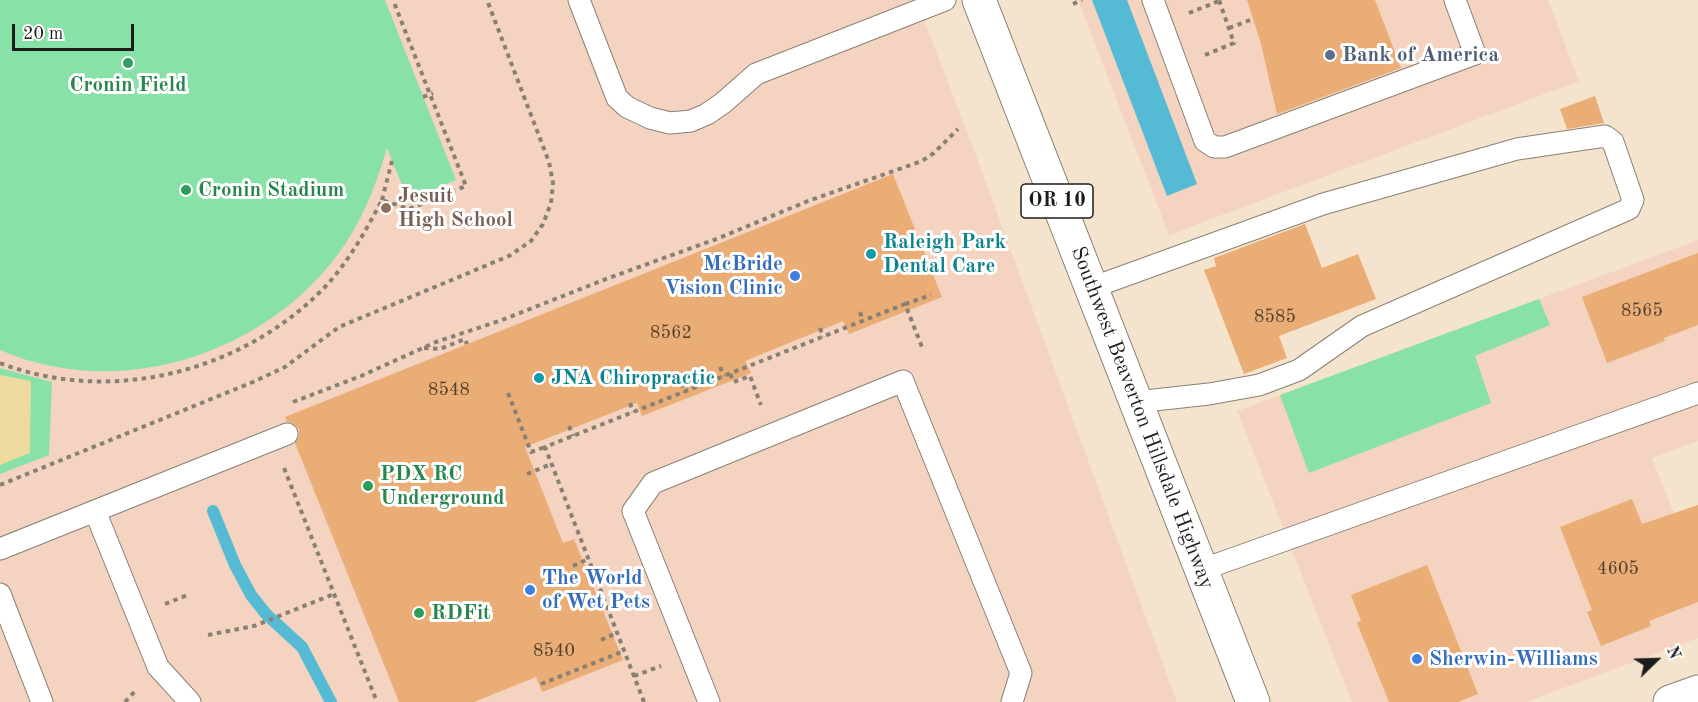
<!DOCTYPE html>
<html>
<head>
<meta charset="utf-8">
<style>
  body { margin:0 }
  #map { position:relative; width:1698px; height:702px; overflow:hidden; background:#f5e4cd; font-family:"Old Standard TT",serif }
  canvas { display:block }
  .north { position:absolute; left:1626px; top:630px; width:60px; height:60px; -webkit-text-stroke:4px #fff; paint-order:stroke; rotate:67deg; font-size:16px; font-weight:700; line-height:24px; text-align:center; color:#1c1c1c }
  .north::after { content:''; display:block; margin:auto; width:21px; height:27px; background:#1c1c1c; clip-path:polygon(50% 0,100% 100%,50% 72%,0 100%) }
  .scale { position:absolute; left:12px; top:24px; width:122px; height:27px; box-sizing:border-box; border:3px solid #1c1c1c; border-top:0; padding-left:8px; font-size:18px; line-height:21px; white-space:nowrap; color:#1c1c1c; -webkit-text-stroke:4px #fff; paint-order:stroke }
</style>
</head>
<body>
<div id="map">
<canvas width="1698" height="702"></canvas>
<div class="north">N</div>
<div class="scale">20 m</div>
</div>
<script>
const ctx = document.querySelector('canvas').getContext('2d');
ctx.lineJoin = 'round';
function fillPath(path, color) { ctx.fillStyle = color; ctx.fill(path, 'evenodd'); }
function trace(path, color, width, dash) { ctx.strokeStyle = color; ctx.lineWidth = width; ctx.lineCap = dash ? 'butt' : 'round'; ctx.setLineDash(dash || []); ctx.stroke(path); }
function drawText(font, color, halo, rows, align = 'center') {
  ctx.font = font + ' "Old Standard TT",serif'; ctx.lineWidth = 6; ctx.setLineDash([]); ctx.textBaseline = 'middle'; ctx.strokeStyle = halo; ctx.fillStyle = color; for (const [text, x, y, turn = 0] of rows) {
    ctx.save(); ctx.translate(x, y); ctx.rotate((+turn || 0) * Math.PI / 180); ctx.textAlign = isNaN(turn) ? turn : align; if (halo) ctx.strokeText(text, 0, 0); ctx.fillText(text, 0, 0); ctx.restore();
  }
}
fillPath(new Path2D(`
  M0,0H916L967,131L1177,702H0Z
  M1078,0H1548L1579,81L1169,235Z
  M1698,240V441L1652,458L1698,574V638L1526,702H1352L1237,411Z`), '#f5d3c1');
fillPath(new Path2D(`
  M0,0H385L456,180L408,200L387,148C375,189 359,229 332,262C255,358 115,400 0,350Z
  M1539,299L1550,325L1475,356L1491,403L1309,473L1280,395Z
  M0,368L52,382L49,455L0,474Z`), '#88e1a7');
fillPath(new Path2D(`
  M0,375L31,381L30,453L0,465Z`), '#eeda9e');
fillPath(new Path2D(`
  M1092,0H1127L1197,184L1167,196Z`), '#55bad3');
trace(new Path2D(`
  M213,511L235,565L251,595L266,614L302,647L331,702`), '#55bad3', 12);
fillPath(new Path2D(`
  M1247,0H1375L1401,68L1277,114L1261,44Z
  M1595,96L1604,123L1567,129L1560,109Z
  M893,174L942,297L849,334L843,321L745,361L751,373L642,416L637,403L525,447L563,543L574,539L623,660L542,692L536,677L474,702H399L295,443L299,436V430L294,424L287,422L285,417Z
  M1305,224L1322,268L1358,254L1376,299L1279,336L1287,358L1244,374L1204,270L1216,266L1214,258Z
  M1698,253V325L1664,338L1665,341L1607,363L1582,297Z
  M1632,499L1642,524L1698,505V602L1649,621L1651,626L1601,646L1587,612L1592,610L1560,527Z
  M1427,565L1478,694L1458,702H1389L1357,623L1361,621L1351,595Z`), '#eaad75');
const service = new Path2D(`
  M579,0L617,98L627,107L650,118L670,123L691,121L707,114L723,103L756,74L945,0
  M1153,0L1205,141L1214,147H1225L1475,54L1455,0
  M1091,288L1323,204L1517,149L1605,136L1613,142L1633,200L1629,209L1362,326L1299,370L1259,385L1209,394L1136,402
  M95,511L158,667L190,702
  M0,549L287,434
  M1201,570L1698,393
  M0,594L42,702
  M709,702L633,511L653,483L903,381L1021,673L1012,702`);
const minor = new Path2D(`
  M1670,702L1698,692`);
const primary = new Path2D(`
  M979,0L1253,702`);
trace(service, '#888074', 23);
trace(minor, '#888074', 35);
trace(primary, '#888074', 35);
trace(new Path2D(`
  M1073,4L1082,0
  M1189,13L1219,1
  M1229,28L1253,19
  M1205,55L1234,43L1219,0
  M423,97L433,93
  M382,200L392,161
  M905,304L931,295
  M860,312L863,321
  M820,328L823,337
  M424,348L440,349L465,339L467,344
  M0,363C109,405 239,373 321,291C347,265 365,232 382,200L409,209L466,186L393,0
  M720,367L724,376
  M730,374L734,382L750,376L761,405
  M681,383L684,392
  M508,393L531,452L545,447
  M293,402L361,376L436,342L502,320L606,279L719,238L808,201L922,161L934,153L958,129
  M630,403L633,412
  M569,426L573,436
  M284,468L377,702
  M527,474L551,464
  M0,485L253,382L285,367L339,327L509,256L531,241L543,224L551,203L553,183L549,162L487,0
  M573,566L588,559
  M165,604L190,594
  M208,635L254,626L334,594
  M601,640L617,633
  M634,676L661,666
  M541,684L624,651
  M125,702L136,690
  M644,702L545,447L905,304L922,347`), '#888074', 4, [4.5, 4.5]);
trace(service, '#fff', 21);
trace(minor, '#fff', 33);
trace(primary, '#fff', 33);
for (const [x, y, r, color] of [
  [1330,55,6,"#5c6f8a"],
  [128,63,6,"#2e9e5b"],
  [186,190,6,"#2e9e5b"],
  [386,208,6,"#8d6e63"],
  [871,254,6,"#0f9aa8"],
  [795,276,6,"#3f7fe0"],
  [539,378,6,"#0f9aa8"],
  [368,486,6,"#2e9e5b"],
  [530,590,6,"#3f7fe0"],
  [419,613,6,"#2e9e5b"],
  [1417,659,6,"#3f7fe0"]
]) { const dot = new Path2D(); dot.arc(x, y, r, 0, 2 * Math.PI); ctx.fillStyle = color; ctx.fill(dot); trace(dot, '#fff', 2); }
drawText('18px', '#504032', null, [
  ["8565",1642,311],
  ["8585",1275,317],
  ["8562",671,333],
  ["8548",449,390],
  ["4605",1618,569],
  ["8540",554,651]
]);
for (const [x, y, w] of [
  [1057,201,72]
]) { const box = new Path2D(); box.roundRect(x - w / 2, y - 17, w, 34, 4.5); ctx.fillStyle = '#fff'; ctx.fill(box); trace(box, '#1c1c1c', 1.5); }
drawText('bold 20px', '#1c1c1c', null, [
  ["OR 10",1057,201]
]);
drawText('bold 21px', '#4e5e75', '#fff', [
  ["Bank of America",1342,55]
], 'left');
drawText('bold 21px', '#27864d', '#fff', [
  ["Cronin Field",128,85,"center"],
  ["Cronin Stadium",198,190],
  ["PDX RC",380,474],
  ["Underground",380,498],
  ["RDFit",431,613]
], 'left');
drawText('bold 21px', '#785e54', '#fff', [
  ["Jesuit",398,196],
  ["High School",398,220]
], 'left');
drawText('bold 21px', '#0d838f', '#fff', [
  ["Raleigh Park",883,242],
  ["Dental Care",883,266],
  ["JNA Chiropractic",551,378]
], 'left');
drawText('bold 21px', '#366cbe', '#fff', [
  ["McBride",783,264,"right"],
  ["Vision Clinic",783,288,"right"],
  ["The World",542,578],
  ["of Wet Pets",542,602],
  ["Sherwin-Williams",1429,659]
], 'left');
drawText('21px', '#1c1c1c', '#fff', [
  ["Southwest Beaverton Hillsdale Highway",1142,418,69]
]);
</script>
</body>
</html>
